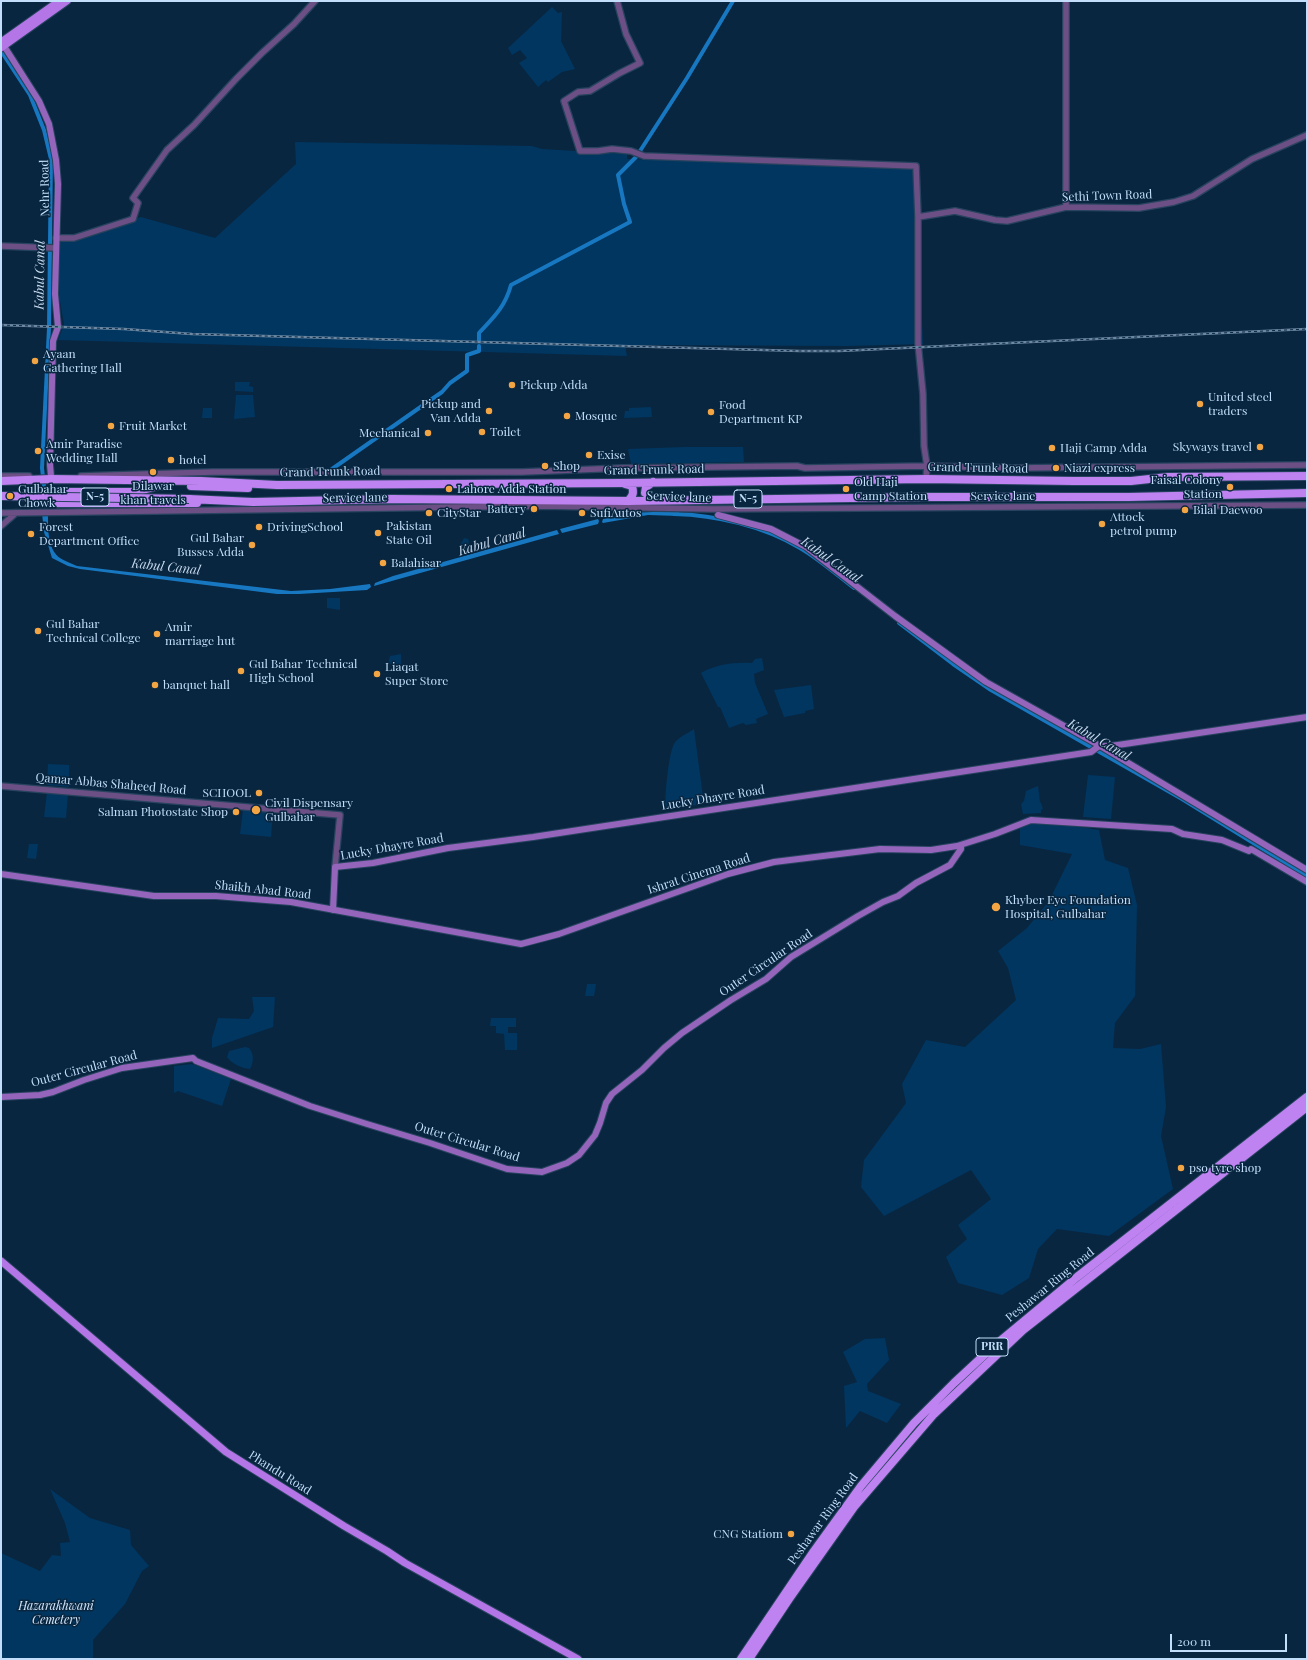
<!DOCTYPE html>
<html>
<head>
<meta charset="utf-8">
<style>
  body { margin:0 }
  #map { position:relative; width:1308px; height:1660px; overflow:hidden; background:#092640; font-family:"Playfair Display",serif }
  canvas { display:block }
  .frame { position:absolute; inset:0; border:2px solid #c2defa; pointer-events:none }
  .scale { position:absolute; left:1170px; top:1634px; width:117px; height:18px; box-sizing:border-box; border:2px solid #c2defa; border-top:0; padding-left:5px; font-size:12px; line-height:14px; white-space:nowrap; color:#c2defa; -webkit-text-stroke:3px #092640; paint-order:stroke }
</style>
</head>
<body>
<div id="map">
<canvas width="1308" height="1660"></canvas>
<div class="frame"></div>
<div class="scale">200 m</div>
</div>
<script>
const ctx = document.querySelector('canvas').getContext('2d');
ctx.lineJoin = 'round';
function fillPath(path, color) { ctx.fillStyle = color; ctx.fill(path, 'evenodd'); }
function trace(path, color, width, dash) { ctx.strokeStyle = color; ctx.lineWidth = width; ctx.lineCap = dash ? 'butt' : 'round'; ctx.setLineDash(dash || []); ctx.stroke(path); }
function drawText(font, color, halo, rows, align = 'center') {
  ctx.font = font + ' "Playfair Display",serif'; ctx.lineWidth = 3; ctx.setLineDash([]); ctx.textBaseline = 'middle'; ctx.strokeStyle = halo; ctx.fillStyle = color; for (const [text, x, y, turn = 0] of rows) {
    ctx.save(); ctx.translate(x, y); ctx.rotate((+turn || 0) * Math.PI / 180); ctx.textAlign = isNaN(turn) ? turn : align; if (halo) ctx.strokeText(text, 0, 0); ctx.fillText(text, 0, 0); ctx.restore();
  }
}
fillPath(new Path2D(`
  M552,7L558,13L562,12L561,41L575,69L562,72L548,82L546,80L538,87L519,63L527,58L520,50L512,55L508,48Z
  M295,142L532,146L542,149L627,154V159L915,166L923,344L848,346L625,345L627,356L58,340L64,325L60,301L58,297L56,238H74L141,217L215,238L296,164Z
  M235,382H250L249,386L253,387V392L235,391Z
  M236,395H253L255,417L234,419Z
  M651,407L652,417L624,418L625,411H629V408Z
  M203,408H212V418H202Z
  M684,447H743L744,462L631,464L628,449Z
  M464,538L468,539L469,541L467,552L461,553L460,545Z
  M327,598H340V610L327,608Z
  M401,654V665L388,664L390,656Z
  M762,658L764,670L754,674L755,683L768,714L756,719L757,723L746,725L743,723L729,728L720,707H718L701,673C716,664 735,662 752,663L755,659Z
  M811,685L814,709L805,711V713L784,717L774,690Z
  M694,729L704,804L665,810C665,797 668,755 674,744C678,737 687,734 694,729Z
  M48,764L69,765V787L47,785Z
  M1088,775L1115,777L1111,819L1083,817Z
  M1038,786L1040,802L1041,803L1043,809L1041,810V813L1023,814L1021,804L1024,801L1026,791Z
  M47,792L68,794L66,818L44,817Z
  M243,810L273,812L271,837L240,834Z
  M1043,821L1099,830L1105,860L1128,868L1137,905L1135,996L1115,1023L1113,1048L1140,1049L1161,1044L1166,1107L1161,1136L1173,1189L1109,1236L1057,1229L1038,1249L1029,1278L1002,1295L958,1283L946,1257L967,1239L958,1225L991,1199L971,1170L884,1216L861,1187L864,1160L906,1103L902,1084L926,1040L965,1047L1016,1000L1008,968L998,951L1027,928L1049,901L1072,854L1020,845V825Z
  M29,844H38L36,859L27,858Z
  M587,984H596L594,996H585Z
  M252,997H275L273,1027L212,1048V1038L218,1018L249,1019L254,1011Z
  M491,1018H516V1027H508V1033H517V1050H505L504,1034L496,1033V1026H490Z
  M245,1047L249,1048C254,1054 254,1062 250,1069C241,1068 232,1064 227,1057L229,1051Z
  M192,1064L231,1079L222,1106L178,1091L174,1093V1066Z
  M885,1338L889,1360L867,1384L868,1391L901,1404L887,1423L860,1411L846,1428L844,1386L857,1382L843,1352L865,1339Z
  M50,1489L90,1518L130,1530L131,1545L149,1566L142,1571L125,1604L93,1640V1659H1V1553L40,1571L52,1555L61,1556L60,1543L70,1542L65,1523Z`), '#003660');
fillPath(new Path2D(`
  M679,511V516L648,515L603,523L602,522L603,519L627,513Z
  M42,513H48C48,527 47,549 60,558C64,561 71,563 77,566L291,591L330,589L370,584L371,587L367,590L299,594H277L80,569L68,566L52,558L44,532Z
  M598,519L599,521L598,524L562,533L560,529Z
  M557,530L559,534L374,586L375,583L393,576Z`), '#1778c1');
trace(new Path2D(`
  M1,51L30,95L44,130L51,159L49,328L42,468L45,494
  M640,151L687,78L733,1
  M479,341V333C494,317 505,307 511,285L630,222L624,204L618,175L636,157
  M332,469L442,392L450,383L467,371V355L479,351V346
  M674,514C716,515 763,526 800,548C819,559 837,575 854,588
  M899,623L953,664L991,690L1182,799L1307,876`), '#1778c1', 4);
const tertiary = new Path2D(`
  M617,1L626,34L640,63L620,73L590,91L578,92L564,101L580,151H598L612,149L631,151L644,156L916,166L918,217V343L923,394L924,446L927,466L926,479
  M1066,207V1
  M918,217L955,211L995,220L1007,221L1066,207L1139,208L1174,202L1193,196L1252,159L1307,135
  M56,238H74L133,219L138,203L133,198L167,150L194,125L236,79L262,53L294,24L315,1
  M1,246L56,248
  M1,476H29
  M81,476L213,472H522L623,468L797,466L805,468L927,466L1012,468L1307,465
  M1,513L541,506L712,509L1307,505
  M1,526L16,513
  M1,786L340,815L335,867`);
const secondary = new Path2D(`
  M4,46L39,101L49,124L56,160L58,184L55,294L58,327L53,341L50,465L51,476
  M718,515L771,529L806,547L895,616L986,682L1100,746L1307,870
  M1,874L154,896H216L291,902L521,944L559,934L728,874L774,862L880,849L931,850L957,846L995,834L1031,820L1172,829L1183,834L1222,840L1249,851L1251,849L1307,882
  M333,910L335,867L373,863L448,848L533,837L1091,752L1099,746H1111L1307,717
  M1,1097L40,1095L53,1092L84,1080L122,1068L193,1058L196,1061L310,1106L367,1124L430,1143L507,1169L542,1172L567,1163L579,1155L595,1135L600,1123L606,1103L612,1094L642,1070L664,1048L682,1033L731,1000L766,979L791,957L858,916L883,902L898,896L916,883L950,865L961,849V845`);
const primary = new Path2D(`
  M1,42L59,1
  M1,48L67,1
  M1,1261L226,1452L344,1526L387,1551L405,1563L578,1659`);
const trunk = new Path2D(`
  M1,481L51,479L201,481L277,485L622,483L926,479L1074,481H1131L1168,477L1307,476
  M653,482L646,487L645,493L656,500
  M625,484L632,486C634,493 633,496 628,501
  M168,486H158L135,492H47L42,494L41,500L43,502L50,503H197
  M191,486L248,488
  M189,499L253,502L392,499L628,501L926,497H1128L1307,493
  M741,1659L814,1551L861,1486L914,1423L954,1383L994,1346L1077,1277L1307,1097
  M749,1659L789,1599L854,1507L934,1414L1023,1330L1307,1107`);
trace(tertiary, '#27435e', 8);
trace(secondary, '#27435e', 8);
trace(primary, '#27435e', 9);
trace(trunk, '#27435e', 10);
trace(tertiary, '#6c4f85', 5.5);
trace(secondary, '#9565bc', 6);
trace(primary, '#b476e7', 7);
trace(trunk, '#bf82f1', 8);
const rail = new Path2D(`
  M1,325L124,329L192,334L800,351H839L1307,329`);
trace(rail, '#6c88a3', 2.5);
trace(rail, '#092640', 1, [3]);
const trunkBridge = new Path2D(`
  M1,496L189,499`);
trace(trunkBridge, '#27435e', 10, []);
trace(trunkBridge, '#bf82f1', 8);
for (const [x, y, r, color] of [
  [35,361,4,"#f3a443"],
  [512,385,4,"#f3a443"],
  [1200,404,4,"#f3a443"],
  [489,411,4,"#f3a443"],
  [711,412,4,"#f3a443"],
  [567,416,4,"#f3a443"],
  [111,426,4,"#f3a443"],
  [482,432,4,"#f3a443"],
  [428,433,4,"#f3a443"],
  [1260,447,4,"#f3a443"],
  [1052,448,4,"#f3a443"],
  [38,451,4,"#f3a443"],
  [589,455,4,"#f3a443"],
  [171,460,4,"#f3a443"],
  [545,466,4,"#f3a443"],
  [1056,468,4,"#f3a443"],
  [153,472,4,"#f3a443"],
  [1230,487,4,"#f3a443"],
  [449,489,4,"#f3a443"],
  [846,489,4,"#f3a443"],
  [10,496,4,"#f3a443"],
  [534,509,4,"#f3a443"],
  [1185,510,4,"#f3a443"],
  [429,513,4,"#f3a443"],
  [582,513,4,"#f3a443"],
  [1102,524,4,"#f3a443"],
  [259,527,4,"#f3a443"],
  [378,533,4,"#f3a443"],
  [31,534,4,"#f3a443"],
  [252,545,4,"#f3a443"],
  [383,563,4,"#f3a443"],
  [38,631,4,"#f3a443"],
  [157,634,4,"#f3a443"],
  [241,671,4,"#f3a443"],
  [377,674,4,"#f3a443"],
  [155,685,4,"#f3a443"],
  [259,793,4,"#f3a443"],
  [256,810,5,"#f3a443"],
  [236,812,4,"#f3a443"],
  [996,907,5,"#f3a443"],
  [1181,1168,4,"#f3a443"],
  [791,1534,4,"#f3a443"]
]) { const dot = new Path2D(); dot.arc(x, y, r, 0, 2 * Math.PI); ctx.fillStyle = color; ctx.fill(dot); trace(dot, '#092640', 1.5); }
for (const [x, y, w] of [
  [95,497,28],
  [748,499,28],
  [992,1347,32]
]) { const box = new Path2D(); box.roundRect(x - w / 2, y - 9, w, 18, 3); ctx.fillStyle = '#092640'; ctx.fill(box); trace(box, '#c2defa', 1); }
drawText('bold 11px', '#c2defa', null, [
  ["N-5",95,497],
  ["N-5",748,499],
  ["PRR",992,1347]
]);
drawText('12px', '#c2defa', '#092640', [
  ["Nehr Road",45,188,-91],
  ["Sethi Town Road",1107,196,-2],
  ["Grand Trunk Road",978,468,1],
  ["Grand Trunk Road",654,470,-1],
  ["Grand Trunk Road",330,472,-1],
  ["Service lane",1003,496],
  ["Service lane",679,497,2],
  ["Service lane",355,498,-1],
  ["Qamar Abbas Shaheed Road",111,784,5],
  ["Lucky Dhayre Road",713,798,-9],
  ["Lucky Dhayre Road",392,847,-10],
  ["Ishrat Cinema Road",699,874,-18],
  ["Shaikh Abad Road",263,890,6],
  ["Outer Circular Road",766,963,-34],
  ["Outer Circular Road",84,1069,-15],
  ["Outer Circular Road",467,1142,17],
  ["Peshawar Ring Road",1050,1285,-39],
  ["Phandu Road",280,1473,32],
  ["Peshawar Ring Road",823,1519,-54]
]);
drawText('12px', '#c2defa', '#092640', [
  ["Ayaan",43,354],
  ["Gathering Hall",43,368],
  ["Pickup Adda",520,385],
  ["United steel",1208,397],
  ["traders",1208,411],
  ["Pickup and",481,404,"right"],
  ["Van Adda",481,418,"right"],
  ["Food",719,405],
  ["Department KP",719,419],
  ["Mosque",575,416],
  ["Fruit Market",119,426],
  ["Toilet",490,432],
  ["Mechanical",420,433,"right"],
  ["Amir Paradise",46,444],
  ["Wedding Hall",46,458],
  ["Skyways travel",1252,447,"right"],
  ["Haji Camp Adda",1060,448],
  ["Exise",597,455],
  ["hotel",179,460],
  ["Shop",553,466],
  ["Niazi express",1064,468],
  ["Faisal Colony",1222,480,"right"],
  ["Station",1222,494,"right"],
  ["Old Haji",854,482],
  ["Camp Station",854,496],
  ["Dilawar",153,486,"center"],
  ["khan travels",153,500,"center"],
  ["Gulbahar",18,489],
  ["Chowk",18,503],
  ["Lahore Adda Station",457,489],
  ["Battery",526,509,"right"],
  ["Bilal Daewoo",1193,510],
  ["CityStar",437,513],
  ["SufiAutos",590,513],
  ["Attock",1110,517],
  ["petrol pump",1110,531],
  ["Pakistan",386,526],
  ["State Oil",386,540],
  ["Forest",39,527],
  ["Department Office",39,541],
  ["DrivingSchool",267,527],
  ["Gul Bahar",244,538,"right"],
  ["Busses Adda",244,552,"right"],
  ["Balahisar",391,563],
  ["Gul Bahar",46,624],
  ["Technical College",46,638],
  ["Amir",165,627],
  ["marriage hut",165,641],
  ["Gul Bahar Technical",249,664],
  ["High School",249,678],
  ["Liaqat",385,667],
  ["Super Store",385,681],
  ["banquet hall",163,685],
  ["SCHOOL",251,793,"right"],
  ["Civil Dispensary",265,803],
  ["Gulbahar",265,817],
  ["Salman Photostate Shop",228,812,"right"],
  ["Khyber Eye Foundation",1005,900],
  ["Hospital, Gulbahar",1005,914],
  ["pso tyre shop",1189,1168],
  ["CNG Statiom",783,1534,"right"]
], 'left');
drawText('italic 12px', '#d3e6fa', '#092640', [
  ["Hazarakhwani",56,1606],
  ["Cemetery",56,1620]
]);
drawText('italic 13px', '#c6d9ed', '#092640', [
  ["Kabul Canal",40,275,-89],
  ["Kabul Canal",492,542,-16],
  ["Kabul Canal",831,560,35],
  ["Kabul Canal",166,567,6],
  ["Kabul Canal",1099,740,30]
]);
</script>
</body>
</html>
